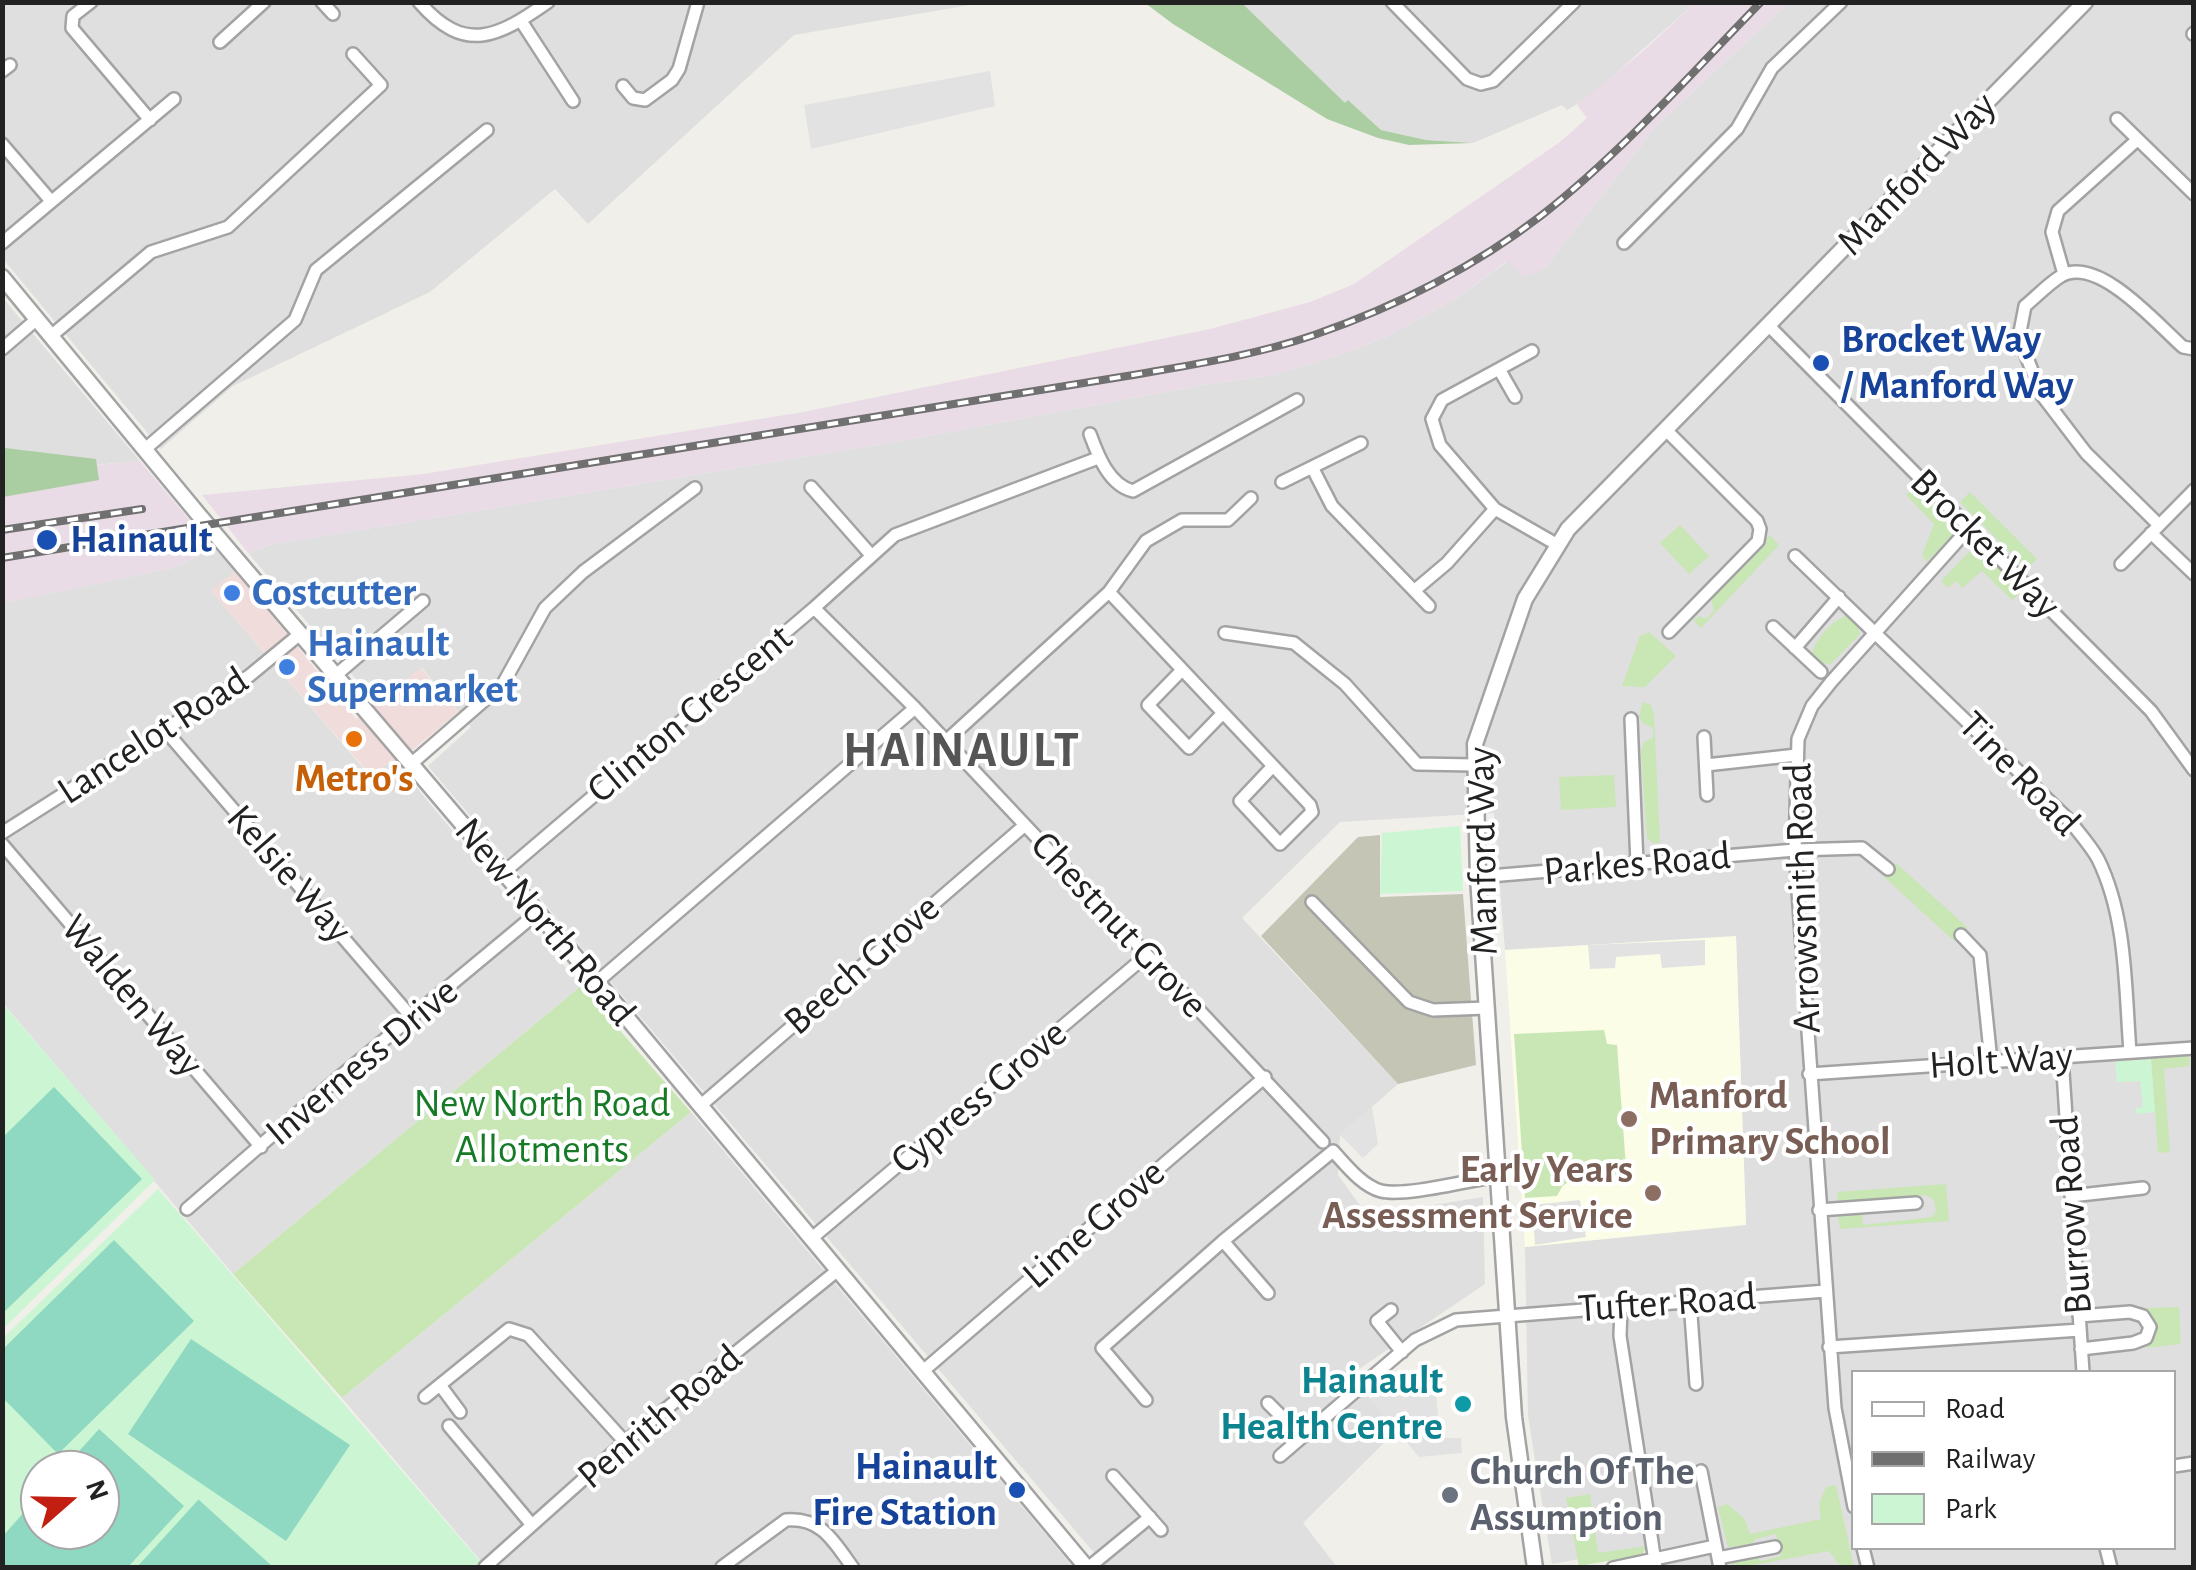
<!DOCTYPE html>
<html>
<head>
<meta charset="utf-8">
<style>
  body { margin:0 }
  #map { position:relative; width:2196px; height:1570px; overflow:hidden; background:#f1efea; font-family:"Alegreya Sans",sans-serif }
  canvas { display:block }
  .frame { position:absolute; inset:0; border:5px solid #222; pointer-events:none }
  .legend { position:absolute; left:1851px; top:1370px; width:325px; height:180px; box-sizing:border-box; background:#fff; border:2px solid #a7a7a7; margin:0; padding:12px 18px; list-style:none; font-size:30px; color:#222 }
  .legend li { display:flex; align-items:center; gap:20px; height:50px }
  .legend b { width:50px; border:2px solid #a7a7a7 }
  .north { position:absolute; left:20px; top:1450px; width:100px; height:100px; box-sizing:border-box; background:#fff; border:2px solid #a7a7a7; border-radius:50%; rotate:70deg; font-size:28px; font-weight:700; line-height:40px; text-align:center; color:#222 }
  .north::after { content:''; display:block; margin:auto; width:35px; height:45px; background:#c21f12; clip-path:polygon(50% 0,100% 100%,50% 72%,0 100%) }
</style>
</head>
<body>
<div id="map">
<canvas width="2196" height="1570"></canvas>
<div class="frame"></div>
<ul class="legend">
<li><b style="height:12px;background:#fff"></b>Road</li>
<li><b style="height:12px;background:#707070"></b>Railway</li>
<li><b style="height:28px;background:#ccf6d3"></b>Park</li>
</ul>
<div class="north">N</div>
</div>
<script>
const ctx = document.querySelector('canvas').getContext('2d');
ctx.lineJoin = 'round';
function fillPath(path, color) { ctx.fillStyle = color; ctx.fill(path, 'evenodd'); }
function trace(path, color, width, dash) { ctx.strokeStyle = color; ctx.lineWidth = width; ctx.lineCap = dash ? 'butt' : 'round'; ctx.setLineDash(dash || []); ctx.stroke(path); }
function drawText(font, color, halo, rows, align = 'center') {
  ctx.font = font + ' "Alegreya Sans",sans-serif'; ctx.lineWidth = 8; ctx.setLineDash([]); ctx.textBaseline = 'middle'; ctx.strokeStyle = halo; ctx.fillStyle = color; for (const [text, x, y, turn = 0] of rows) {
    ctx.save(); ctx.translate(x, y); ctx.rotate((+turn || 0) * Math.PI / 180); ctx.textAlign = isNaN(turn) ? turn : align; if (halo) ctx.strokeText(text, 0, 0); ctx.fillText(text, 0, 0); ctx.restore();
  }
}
fillPath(new Path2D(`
  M2,3H982L794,35L588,224L555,189L430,292L233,386L161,449L3,259Z
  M1242,3H1695L1589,97L1567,110L1562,105L1473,143L1426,140L1381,130L1349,101L1345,104Z
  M1788,3H2193V1567L1667,1568L1661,1544L1552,1564L1528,1416L1525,1247L1746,1224L1736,937L1505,950L1494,813L1340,822L1242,918L1398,1084L1340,1135L1338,1175L1375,1226L1396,1211L1483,1197L1485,1284L1350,1375L1397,1430L1303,1523L1337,1567H1106L428,766L471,727L422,668L377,704L249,554L268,545L895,442L1203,385L1274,375L1342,354L1388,336L1457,298L1508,261L1544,269L1657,125ZM1854,1372H2174V1548H1854Z
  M2,297L140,461L48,469L3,458Z
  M214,549L236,571L212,592L371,777L393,759L581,986L233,1274L3,1003L2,603L172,568Z
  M691,1112L1073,1567H486L342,1398Z`), '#e0dfdf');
fillPath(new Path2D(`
  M236,571L356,719L421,668L458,712L396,764L392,759L372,777L211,591Z`), '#f0dddb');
fillPath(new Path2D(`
  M1695,3H1788L1657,125L1544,269L1524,276L1507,261L1457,298L1388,336L1342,354L1274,375L1203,385L895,442L268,545L249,554L202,495L423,474L803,412L1210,329L1310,302L1354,284L1560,142L1587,118L1577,105L1642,52Z
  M3,458L49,469L140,461L214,549L172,568L3,603Z`), '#eadce6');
fillPath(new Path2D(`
  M1736,936L1746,1225L1525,1247L1505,950Z`), '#fbfde7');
fillPath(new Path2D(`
  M1380,835V897L1463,894L1476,1065L1398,1084L1261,936L1358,837Z`), '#c4c5b5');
fillPath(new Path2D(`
  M1915,487L1954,524V535L1926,562L1922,555L1934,524L1906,495Z
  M1970,492L2037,559L2027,569L1960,502Z
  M1680,525L1709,556L1689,574L1660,543Z
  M1770,535L1779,545L1701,628L1693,620L1700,616L1706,619L1714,611L1711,598Z
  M1983,549L2024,590L2012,600L1982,571L1962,588L1956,581L1948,588L1941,581L1969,552Z
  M1846,616L1856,622L1860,634L1831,664L1821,663L1812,653C1815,640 1832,620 1846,616Z
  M1649,632L1676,656L1645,687L1622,686L1640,636Z
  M1643,702L1651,705L1654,714L1660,843H1653L1647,838L1641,752L1644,742L1653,738V728L1642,723L1639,716Z
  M1614,775L1616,807L1561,810L1559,777Z
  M1896,863L1967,927L1954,941L1883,876Z
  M581,986L691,1112L342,1398L233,1274Z
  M1604,1030L1607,1044L1617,1045L1627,1181C1617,1182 1571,1181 1567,1183C1561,1186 1560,1191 1557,1196L1525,1198L1514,1034Z
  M2189,1056L2190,1066L2164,1069L2170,1152L2158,1153L2151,1059Z
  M1946,1184L1949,1221L1840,1229L1838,1217L1862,1214L1863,1225L1932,1217L1936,1211L1934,1200L1926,1195L1839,1205L1837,1192Z
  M2179,1307L2181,1344L2146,1348L2155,1334L2152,1317L2147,1308Z
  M1836,1485L1854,1567H1841L1829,1551L1754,1565V1567H1731L1733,1560L1754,1554L1761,1561L1781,1556L1776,1534L1756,1539L1750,1545L1728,1547L1718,1507L1727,1504L1745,1519L1750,1534L1821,1519L1819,1504L1826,1487Z
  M1590,1494L1598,1553L1647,1546L1642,1555L1579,1566L1566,1498Z`), '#c9e6b5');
fillPath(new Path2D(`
  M1145,3H1242L1345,103L1348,100L1381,130L1426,140L1473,143L1409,145L1378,138L1327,119L1173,24Z
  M5,448L96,459L99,480L3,497V450Z`), '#abcda2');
fillPath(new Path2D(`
  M1460,826L1463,891L1380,894L1382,833Z
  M2,1003L155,1180L3,1329H2Z
  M2151,1059L2155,1112L2136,1114V1108L2143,1107L2140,1081L2117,1082L2115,1062Z
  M158,1189L485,1567L3,1568V1338ZM40,1470H100V1530H40Z`), '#ccf6d3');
fillPath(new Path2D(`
  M54,1087L142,1179L3,1313V1137Z
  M114,1240L194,1321L58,1454L3,1398V1349Z
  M191,1339L350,1445L286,1541L128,1434Z
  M99,1429L184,1506L128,1567H3V1536L40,1494V1530H100V1470H62Z
  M199,1499V1500L273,1567H137Z`), '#8fd9c2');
fillPath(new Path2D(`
  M990,71L995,106L811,149L804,105Z
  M1705,940V965L1662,968L1660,954L1616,957L1615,968L1590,969L1588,945Z
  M1372,1106L1378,1144L1363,1158L1340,1135Z
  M1580,1200L1586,1237L1535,1245L1532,1205Z
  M1434,1373L1440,1438H1461L1462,1453L1419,1457L1370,1399L1393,1380L1406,1395L1403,1378Z`), '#e2e2e2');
const minor = new Path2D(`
  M91,2L73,16L72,28L150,120
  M322,2L333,14
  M419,2C465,55 498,37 548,2
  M1392,2L1467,79L1481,84L1493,81L1574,2
  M521,21L573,101
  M2193,34L2194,33
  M220,42L264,2
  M2,71L10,65
  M623,86L633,98L645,100L672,80L679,69L698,2
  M2117,119L2194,194
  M2,144L51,201
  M2,243L174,99
  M1624,243L1737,129L1772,68L1841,2
  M2064,274L2052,232L2058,211L2137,140
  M1769,326L2151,711L2194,770
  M51,336L151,252L228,227L381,85L353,54
  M2,349L37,319
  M1532,351L1442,400L1432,419L1440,445L1495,509L1556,544
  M1499,369L1515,397
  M1666,430L1757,521L1760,529L1758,541L1669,632
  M1090,434C1098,456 1109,485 1133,491L1297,400
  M144,450L295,320L316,270L487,130
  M1313,469L1332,506L1429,606
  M1282,482L1361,443
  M811,487L871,555
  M2159,525L2086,453L2041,394L2019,337L2025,306C2036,297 2048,284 2061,276C2098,255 2157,324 2183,347L2194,349
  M2151,533L2194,574
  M1795,556L2070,821C2079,833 2091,846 2098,859C2127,918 2125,988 2130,1052
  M2121,564L2194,490
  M1415,590L1447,563L1495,509
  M1109,592L1146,541L1182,520H1228L1251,498
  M814,608L895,535L1098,458
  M1773,627L1821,672
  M1225,633L1294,643L1345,684L1417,764L1475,765
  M1795,648L1839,597
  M1182,670L1148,705L1189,748L1223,713
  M336,675L423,601
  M915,708L1323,1142
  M1631,719L1637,864
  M165,730L413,1019
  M1704,737L1707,795
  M946,741L1109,592C1176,663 1243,734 1310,805L1312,812L1280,844L1240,801L1273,766
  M411,764L503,684L545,608L583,572L695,488
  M1706,765L1797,755
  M2,833L249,676L300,634
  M2,844L261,1147
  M503,873L814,608L915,708L597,982
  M1478,877L1795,850L1862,848L1888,869
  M1312,902L1409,1002L1433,1010L1487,1008
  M1961,935L1980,955L1991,1061
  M2062,1057L2083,1372
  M1809,1074L2194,1048
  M700,1106L1025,825
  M2071,1196L2143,1188
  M187,1209L336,1080L537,913
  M1819,1210L1916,1203
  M812,1238L1147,955
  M1223,1241L1268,1293
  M1690,1301L1696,1384
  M1621,1306L1620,1336L1656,1568
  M1391,1310L1377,1321L1402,1352
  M2079,1316L2130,1312L2143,1316L2150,1327L2146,1338L2133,1343L2081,1349
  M1829,1347L2080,1330
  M923,1371L1265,1077
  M440,1385L460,1412
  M425,1397L509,1329L528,1335L625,1442
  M1146,1400L1102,1348L1223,1241L1333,1151C1346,1165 1362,1186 1381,1191C1404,1197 1471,1180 1498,1176
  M1268,1403L1302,1437
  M449,1426L532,1525
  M1280,1456L1415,1340L1456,1320L1826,1291
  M2174,1466L2194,1463
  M1701,1471L1720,1568
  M1113,1476L1161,1530
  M1854,1507L1835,1408L1795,850L1798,739L1812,706L1831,682L1969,528
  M1863,1548L1868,1568
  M2106,1548L2111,1568
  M1718,1558L1775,1547
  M485,1567L625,1442L838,1270
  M722,1567L786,1520C822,1517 834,1542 853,1568
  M1088,1568L1150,1517
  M1613,1568L1715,1546`);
const tertiary = new Path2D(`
  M2,277L198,514L597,982L1087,1568
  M1535,1568L1514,1417L1478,877L1475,744L1525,599L1568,529L2085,2`);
trace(minor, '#a3a3a3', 16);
trace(tertiary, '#a3a3a3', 19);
trace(minor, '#fff', 11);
trace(tertiary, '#fff', 14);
const rail = new Path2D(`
  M2,530L142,509
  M2,558L1127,376C1190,365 1253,356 1314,335C1395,307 1473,268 1542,215C1622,152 1690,75 1761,2`);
trace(rail, '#707070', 8);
trace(rail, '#fff', 4, [11]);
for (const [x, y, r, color] of [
  [1821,363,10,"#1a4fb4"],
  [47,540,12,"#1a4fb4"],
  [232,593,10,"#3f7fe0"],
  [287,667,10,"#3f7fe0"],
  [354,739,10,"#e8710a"],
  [1629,1119,10,"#8d6e63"],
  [1653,1193,10,"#8d6e63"],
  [1463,1404,10,"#0f9aa8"],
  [1017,1490,10,"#1a4fb4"],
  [1450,1495,10,"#6b7280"]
]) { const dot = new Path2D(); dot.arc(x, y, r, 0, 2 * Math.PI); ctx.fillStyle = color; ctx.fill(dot); trace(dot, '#fff', 4); }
drawText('40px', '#222', '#fff', [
  ["Manford Way",1917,174,-46],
  ["Brocket Way",1985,544,45],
  ["Clinton Crescent",690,714,-40],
  ["Lancelot Road",153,736,-33],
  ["Tine Road",2019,774,46],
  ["Manford Way",1483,851,-91],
  ["Parkes Road",1637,864,-5],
  ["Kelsie Way",289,874,49],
  ["Arrowsmith Road",1803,898,-92],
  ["New North Road",545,922,50],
  ["Chestnut Grove",1119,925,47],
  ["Beech Grove",862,965,-41],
  ["Walden Way",132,996,50],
  ["Holt Way",2001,1061,-4],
  ["Inverness Drive",362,1062,-40],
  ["Cypress Grove",979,1097,-40],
  ["Burrow Road",2072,1215,-94],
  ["Lime Grove",1094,1224,-41],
  ["Tufter Road",1667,1303,-4],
  ["Penrith Road",660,1417,-40]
]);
drawText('bold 40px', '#164399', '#fff', [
  ["Brocket Way",1841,340],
  ["/ Manford Way",1841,386],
  ["Hainault",70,540],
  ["Hainault",997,1467,"right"],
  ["Fire Station",997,1513,"right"]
], 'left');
drawText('bold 40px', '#366cbe', '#fff', [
  ["Costcutter",252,593],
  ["Hainault",307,644],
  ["Supermarket",307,690]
], 'left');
drawText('bold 40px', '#c56008', '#fff', [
  ["Metro's",354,779]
]);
drawText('bold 40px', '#785e54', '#fff', [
  ["Manford",1649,1096],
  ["Primary School",1649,1142],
  ["Early Years",1633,1170,"right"],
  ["Assessment Service",1633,1216,"right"]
], 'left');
drawText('40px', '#167a26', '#fff', [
  ["New North Road",542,1104],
  ["Allotments",542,1150]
]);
drawText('bold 40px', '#0d838f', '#fff', [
  ["Hainault",1443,1381],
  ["Health Centre",1443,1427]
], 'right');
drawText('bold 40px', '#5b616d', '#fff', [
  ["Church Of The",1470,1472],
  ["Assumption",1470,1518]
], 'left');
ctx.letterSpacing = '2.5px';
drawText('bold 50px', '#555', '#fff', [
  ["HAINAULT",962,751]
]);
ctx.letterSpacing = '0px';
</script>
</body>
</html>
